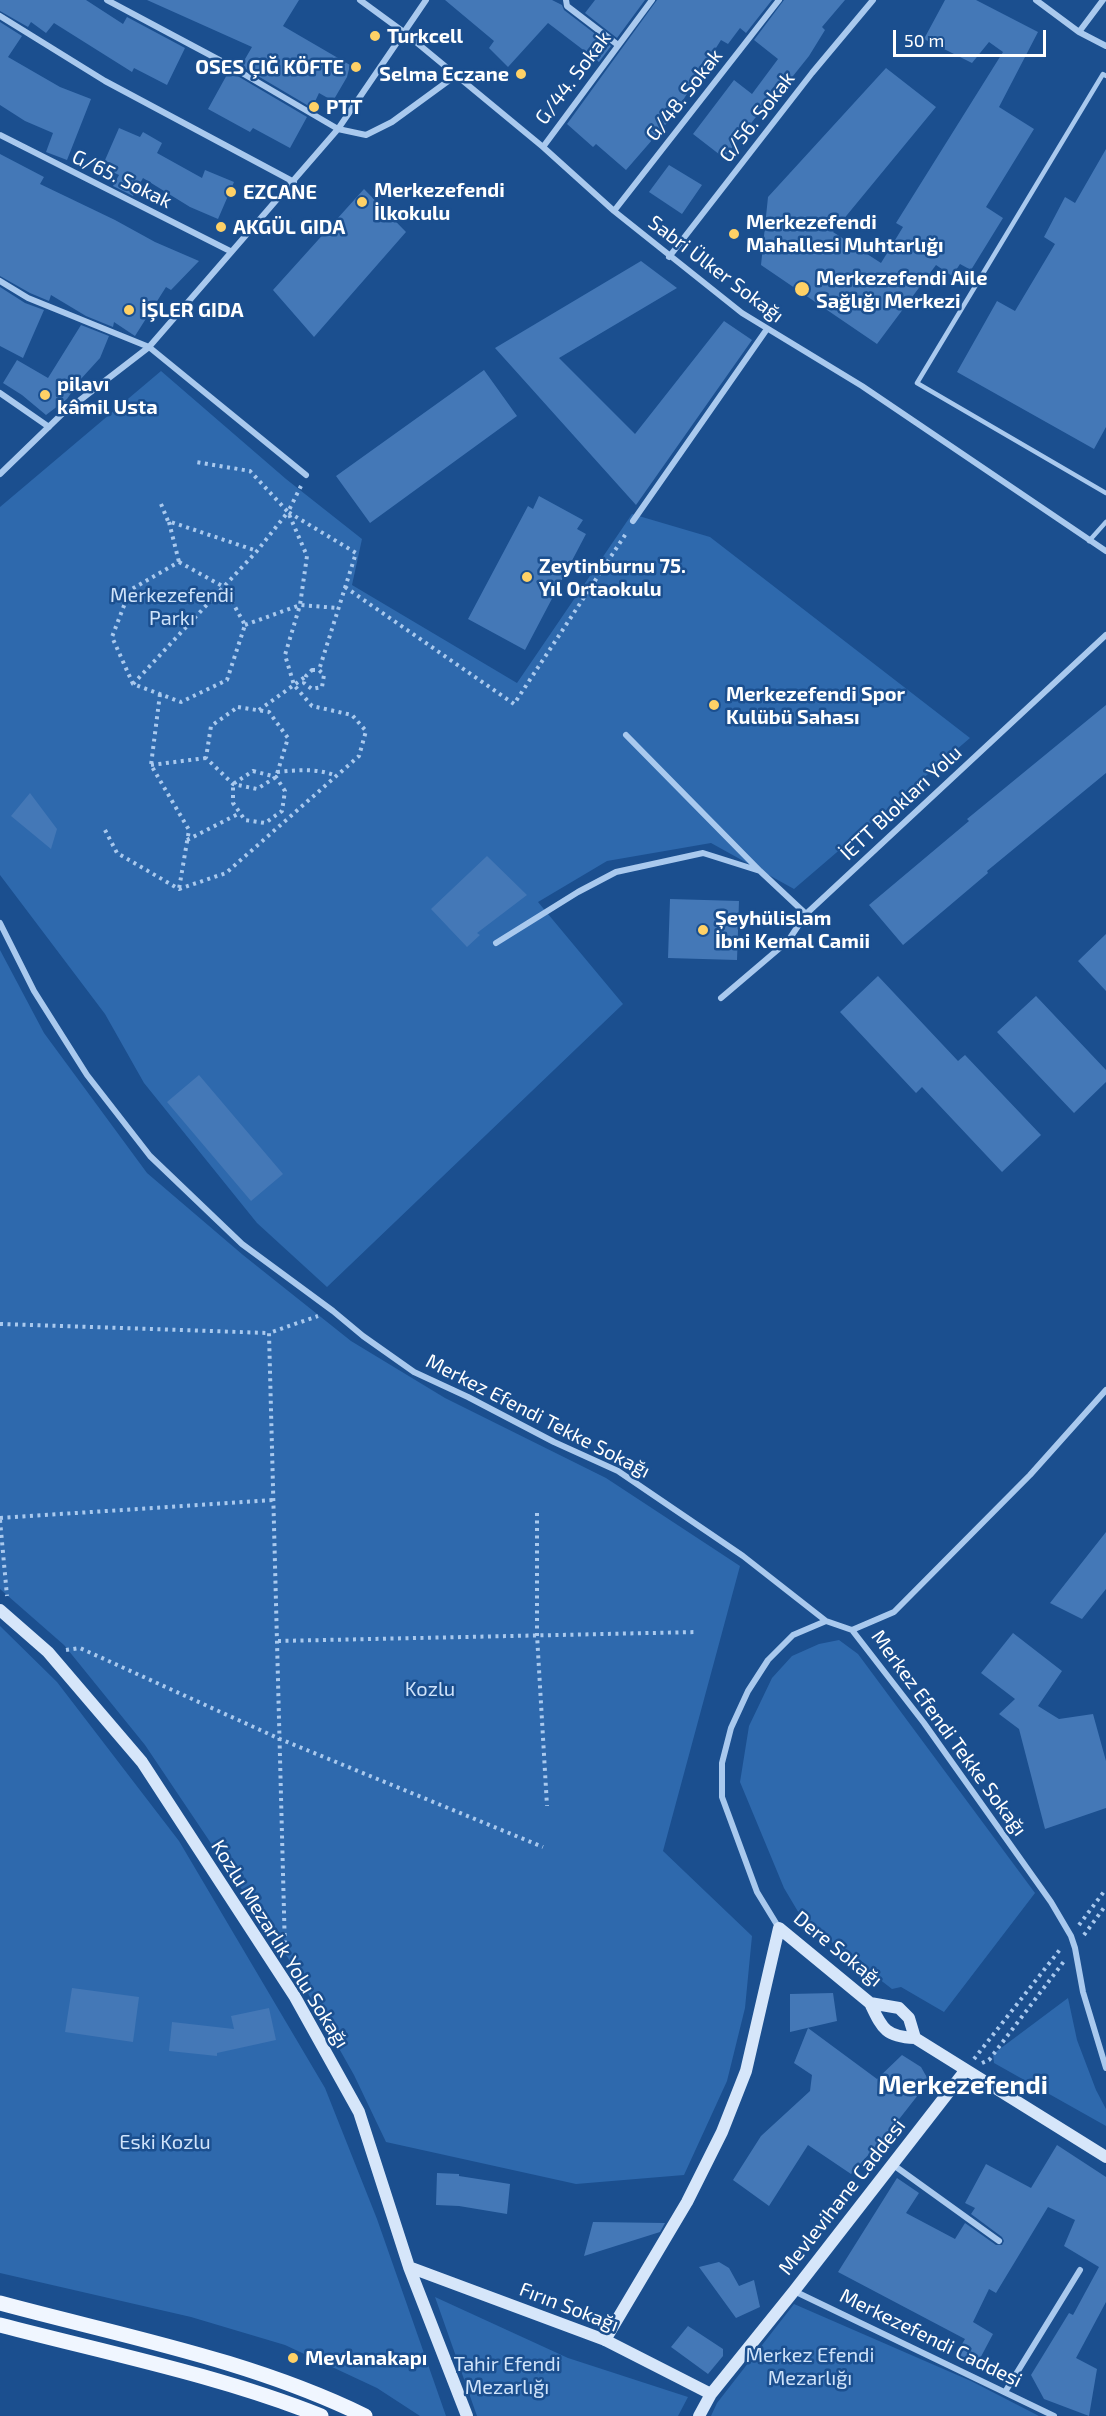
<!DOCTYPE html>
<html>
<head>
<meta charset="utf-8">
<style>
  body { margin:0 }
  #map { position:relative; width:1106px; height:2416px; overflow:hidden; background:#1b4f8f; font-family:"Exo 2",sans-serif }
  canvas { display:block }
  .scale { position:absolute; left:893px; top:30px; width:153px; height:27px; box-sizing:border-box; border:3px solid #fff; border-top:0; padding-left:8px; font-size:18px; line-height:21px; white-space:nowrap; color:#fff; -webkit-text-stroke:4px #1b4f8f; paint-order:stroke }
</style>
</head>
<body>
<div id="map">
<canvas width="1106" height="2416"></canvas>
<div class="scale">50 m</div>
</div>
<script>
const ctx = document.querySelector('canvas').getContext('2d');
ctx.lineJoin = 'round';
function fillPath(path, color) { ctx.fillStyle = color; ctx.fill(path, 'evenodd'); }
function trace(path, color, width, dash) { ctx.strokeStyle = color; ctx.lineWidth = width; ctx.lineCap = dash ? 'butt' : 'round'; ctx.setLineDash(dash || []); ctx.stroke(path); }
function drawText(font, color, halo, rows, align = 'center') {
  ctx.font = font + ' "Exo 2",sans-serif'; ctx.lineWidth = 5; ctx.setLineDash([]); ctx.textBaseline = 'middle'; ctx.strokeStyle = halo; ctx.fillStyle = color; for (const [text, x, y, turn = 0] of rows) {
    ctx.save(); ctx.translate(x, y); ctx.rotate((+turn || 0) * Math.PI / 180); ctx.textAlign = isNaN(turn) ? turn : align; if (halo) ctx.strokeText(text, 0, 0); ctx.fillText(text, 0, 0); ctx.restore();
  }
}
fillPath(new Path2D(`
  M161,371L286,479L362,539L352,585L517,683L632,514L710,537L970,738L794,889L711,843L607,861L538,902L623,1004L327,1287L257,1223L144,1083L105,1014L0,875V507Z
  M0,950L44,1033L147,1173L243,1255L351,1341L445,1398L606,1478L740,1566L663,1851L752,1936L745,2008L727,2081L684,2175L576,2184L386,2142L354,2075L288,1958L145,1745L64,1645L0,1589Z
  M0,1626L57,1682L179,1841L325,2088L377,2219L446,2416H420L377,2388L285,2345L191,2317L0,2273Z
  M839,1640L858,1654L1035,1893L944,2012L901,1987L892,1989L820,1933L800,1915L784,1888L740,1782L749,1726L772,1678L792,1656L819,1644Z
  M1068,1998L1077,2040L1096,2090L1106,2109V2126L994,2063L993,2054Z
  M435,2297L568,2358L688,2397L678,2416H477Z
  M794,2304L971,2381L1039,2416H711L717,2403Z`), '#2e69ad');
fillPath(new Path2D(`
  M0,0H86L123,24L127,17L185,48L167,85L134,68L132,72L54,23L46,33L31,22L28,27L0,11Z
  M147,0H299L283,26L350,65L347,77L333,101L319,93L312,108L241,66L252,47Z
  M445,0H552L562,5L564,10L611,46L599,62L548,23L508,67L489,48L494,41Z
  M595,0H645L617,38L585,13Z
  M657,0H772L746,33L740,28L728,44L721,40L673,116L626,170L596,144L593,147L567,124Z
  M784,0H845L822,27L825,30L809,56L769,106L766,104L724,158L693,134L734,80L752,94L778,59L754,40Z
  M945,0H976L1038,32L999,107L1034,129L986,207L1003,218L971,270L960,264L952,276L936,265L877,344L761,265L768,197L886,68L936,107L833,232L881,263L903,227L896,223L1003,52L989,42L972,63L924,39Z
  M0,22L22,36L8,57L60,87L91,99L67,160L46,152L53,133L25,121L0,105Z
  M229,71L307,117L290,148L253,128L250,132L208,109Z
  M119,128L140,137L143,132L162,143L157,153L202,178L205,170L234,182L218,219L190,207L143,178L133,196L113,186L119,175L102,167Z
  M1106,149V427L1094,449L957,372L997,301L1015,311L1055,244L1044,237L1065,197L1075,203Z
  M0,154L44,177L40,184L115,220L155,242L199,261L171,290L166,287L135,336L114,322L113,327L86,316L51,295L49,301L30,293L0,276Z
  M669,165L702,185L682,214L649,192Z
  M364,189L406,232L314,337L273,290Z
  M641,261L677,288L559,358L635,434L724,321L752,340L636,505L495,348Z
  M0,287L25,303L44,310L23,358L0,346Z
  M81,325L109,336L100,358L80,380L67,399L46,415L22,395L3,383L17,360L48,378Z
  M484,370L517,416L370,523L336,476Z
  M539,496L583,520L577,529L586,534L525,650L468,619L528,506L533,509Z
  M1106,705V773L987,871L988,873L903,945L869,905L969,821L967,819Z
  M30,793L57,829L51,849L11,816Z
  M487,856L527,895L477,933L480,935L467,947L431,909Z
  M670,899L739,901L737,960L668,958Z
  M1106,934V991L1078,961Z
  M878,976L958,1061L965,1055L1041,1135L1002,1172L922,1087L916,1093L840,1012Z
  M1036,996L1106,1070V1082L1074,1113L997,1032Z
  M199,1075L283,1174L251,1201L167,1102Z
  M1106,1532V1589L1082,1619L1050,1603Z
  M1013,1633L1062,1671L1038,1706L1059,1719L1093,1714L1106,1761V1808L1045,1829L1019,1729L999,1714L1015,1699L981,1673Z
  M72,1988L139,1997L133,2042L65,2032Z
  M833,1993L837,2021L790,2032V1994Z
  M269,2008L276,2040L217,2053V2056L169,2051L172,2022L234,2029L231,2016Z
  M808,2028L877,2079L902,2055L921,2067L929,2081L889,2132L851,2174L808,2145L769,2206L733,2180L761,2136L810,2091L812,2075L794,2063Z
  M1057,2145L1106,2177V2302L1076,2358L1097,2369L1089,2416L1044,2399L1031,2375L1069,2313L1073,2315L1099,2267L1064,2246L1075,2220L1048,2207L996,2293L989,2289L973,2322L993,2334L976,2366L956,2354L965,2339L838,2272L897,2178L919,2193L906,2213L955,2239L965,2223L996,2245H1002L1004,2241L1002,2237L971,2214L975,2208L965,2203L986,2164L1031,2188Z
  M437,2173L459,2174V2176L510,2184L507,2214L459,2206L436,2205Z
  M593,2222L665,2223L660,2232L584,2256Z
  M719,2262L729,2268L739,2286L754,2280L760,2307L736,2318L699,2267Z
  M688,2326L723,2349V2356L708,2374L671,2347Z`), '#4478b7');
trace(new Path2D(`
  M301,486L288,512L356,553L319,670
  M161,504L168,521L257,551
  M169,522L179,562
  M179,562L224,587L245,625L227,680L181,702L133,684L112,637L130,590Z
  M345,587L514,704L627,532
  M245,625L300,605L338,608
  M312,670H319L324,675L322,687L312,689L304,683L306,676Z
  M133,684L257,551L288,512
  M160,694L151,765L189,830L179,889
  M238,707L269,712L288,738L276,777L257,789L233,784L206,758L211,726Z
  M259,710L305,677
  M151,765L206,758
  M253,771L276,777L285,791L282,811L265,823L245,820L233,803V784Z
  M277,772C297,770 318,768 336,776
  M105,830L117,853L179,889L226,873L359,756L366,731L352,715L312,706L294,685L285,655L300,605L307,556L288,512L250,471L196,462
  M187,840L240,813
  M0,1324L269,1333
  M537,1513V1635L547,1806
  M0,1518L274,1500
  M0,1520L7,1596
  M278,1641L697,1632
  M66,1650L80,1648L280,1739L543,1847
  M1079,1925L1106,1889
  M1084,1935L1106,1905
  M285,1951L269,1333L318,1316
  M974,2059L1062,1947
  M982,2063L989,2060L1065,1960`), '#a9c9ee', 4, [3, 4.5]);
trace(new Path2D(`
  M1106,76L1103,74L917,383L1106,493
  M1089,541L1106,522`), '#a9c9ee', 4.5);
trace(new Path2D(`
  M107,0L225,63L338,129L366,135L392,122L455,76
  M360,0L405,33L543,147L614,211L742,313L862,386L1106,551
  M566,0L567,6L618,45
  M1036,0L1079,32L1106,46
  M0,16L105,81L294,182
  M1079,32L1103,0
  M0,135L230,251
  M543,147L652,0
  M614,211L779,0
  M669,257L812,73L873,0
  M0,281L28,298L149,347L306,475
  M0,393L49,427
  M0,474L62,414L149,347L338,129L426,0
  M633,521L767,329
  M626,735L760,871L806,914
  M0,923L34,991L87,1075L150,1156L242,1244L333,1311L363,1336L414,1372L468,1397L554,1442L618,1471L743,1556L826,1621L852,1630L924,1723L1051,1902L1071,1936L1075,1948L1083,1992L1106,2068
  M496,943L578,892L616,872L703,853L760,871
  M721,998L788,941L806,914L1106,635
  M852,1630L894,1612L1030,1475L1106,1390
  M779,1928L757,1892L722,1797V1763L731,1728L748,1691L768,1660L793,1635L826,1621
  M892,2164L999,2241
  M794,2291L1054,2416
  M1005,2392L1080,2270`), '#a9c9ee', 6);
trace(new Path2D(`
  M0,1610L48,1652L142,1762L295,1997L359,2112L409,2267L467,2416
  M870,2003C882,2028 885,2037 915,2038
  M409,2267L605,2340L711,2394
  M605,2340L687,2202L722,2132L746,2071L779,1928L870,2003L899,2008L909,2018L915,2038L1106,2157
  M699,2416L711,2394L794,2291L965,2071`), '#d6e6fa', 12);
trace(new Path2D(`
  M0,2303C122,2336 251,2360 365,2416
  M0,2325C107,2353 218,2375 321,2416`), '#f0f6ff', 15);
for (const [x, y, r, color] of [
  [375,36,6,"#ffd166"],
  [356,67,6,"#ffd166"],
  [521,74,6,"#ffd166"],
  [314,107,6,"#ffd166"],
  [231,192,6,"#ffd166"],
  [362,202,6,"#ffd166"],
  [221,227,6,"#ffd166"],
  [734,234,6,"#ffd166"],
  [802,289,8,"#ffd166"],
  [129,310,6,"#ffd166"],
  [45,395,6,"#ffd166"],
  [527,577,6,"#ffd166"],
  [714,705,6,"#ffd166"],
  [703,930,6,"#ffd166"],
  [293,2358,6,"#ffd166"]
]) { const dot = new Path2D(); dot.arc(x, y, r, 0, 2 * Math.PI); ctx.fillStyle = color; ctx.fill(dot); trace(dot, '#1b4f8f', 2); }
drawText('bold 20px', '#fff', '#1b4f8f', [
  ["Turkcell",387,36],
  ["OSES ÇIĞ KÖFTE",344,67,"right"],
  ["Selma Eczane",509,74,"right"],
  ["PTT",326,107],
  ["Merkezefendi",374,190],
  ["İlkokulu",374,213],
  ["EZCANE",243,192],
  ["Merkezefendi",746,222],
  ["Mahallesi Muhtarlığı",746,245],
  ["AKGÜL GIDA",233,227],
  ["Merkezefendi Aile",816,278],
  ["Sağlığı Merkezi",816,301],
  ["İŞLER GIDA",141,310],
  ["pilavı",57,384],
  ["kâmil Usta",57,407],
  ["Zeytinburnu 75.",539,566],
  ["Yıl Ortaokulu",539,589],
  ["Merkezefendi Spor",726,694],
  ["Kulübü Sahası",726,717],
  ["Şeyhülislam",715,918],
  ["İbni Kemal Camii",715,941],
  ["Mevlanakapı",305,2358]
], 'left');
drawText('20px', '#fff', '#1b4f8f', [
  ["G/44. Sokak",573,78,-53],
  ["G/48. Sokak",684,95,-52],
  ["G/56. Sokak",757,117,-52],
  ["G/65. Sokak",122,179,26],
  ["Sabri Ülker Sokağı",716,269,37],
  ["İETT Blokları Yolu",901,803,-43],
  ["Merkez Efendi Tekke Sokağı",538,1416,27],
  ["Merkez Efendi Tekke Sokağı",949,1733,54],
  ["Kozlu Mezarlık Yolu Sokağı",280,1944,58],
  ["Dere Sokağı",838,1949,39],
  ["Mevlevihane Caddesi",842,2197,-52],
  ["Fırın Sokağı",569,2307,21],
  ["Merkezefendi Caddesi",931,2338,26]
]);
drawText('20px', '#cfe3fa', '#1b4f8f', [
  ["Merkezefendi",172,595],
  ["Parkı",172,618],
  ["Kozlu",430,1689],
  ["Eski Kozlu",165,2142],
  ["Merkez Efendi",810,2355],
  ["Mezarlığı",810,2378],
  ["Tahir Efendi",507,2364],
  ["Mezarlığı",507,2387]
]);
drawText('bold 26px', '#fff', '#1b4f8f', [
  ["Merkezefendi",963,2085]
]);
</script>
</body>
</html>
